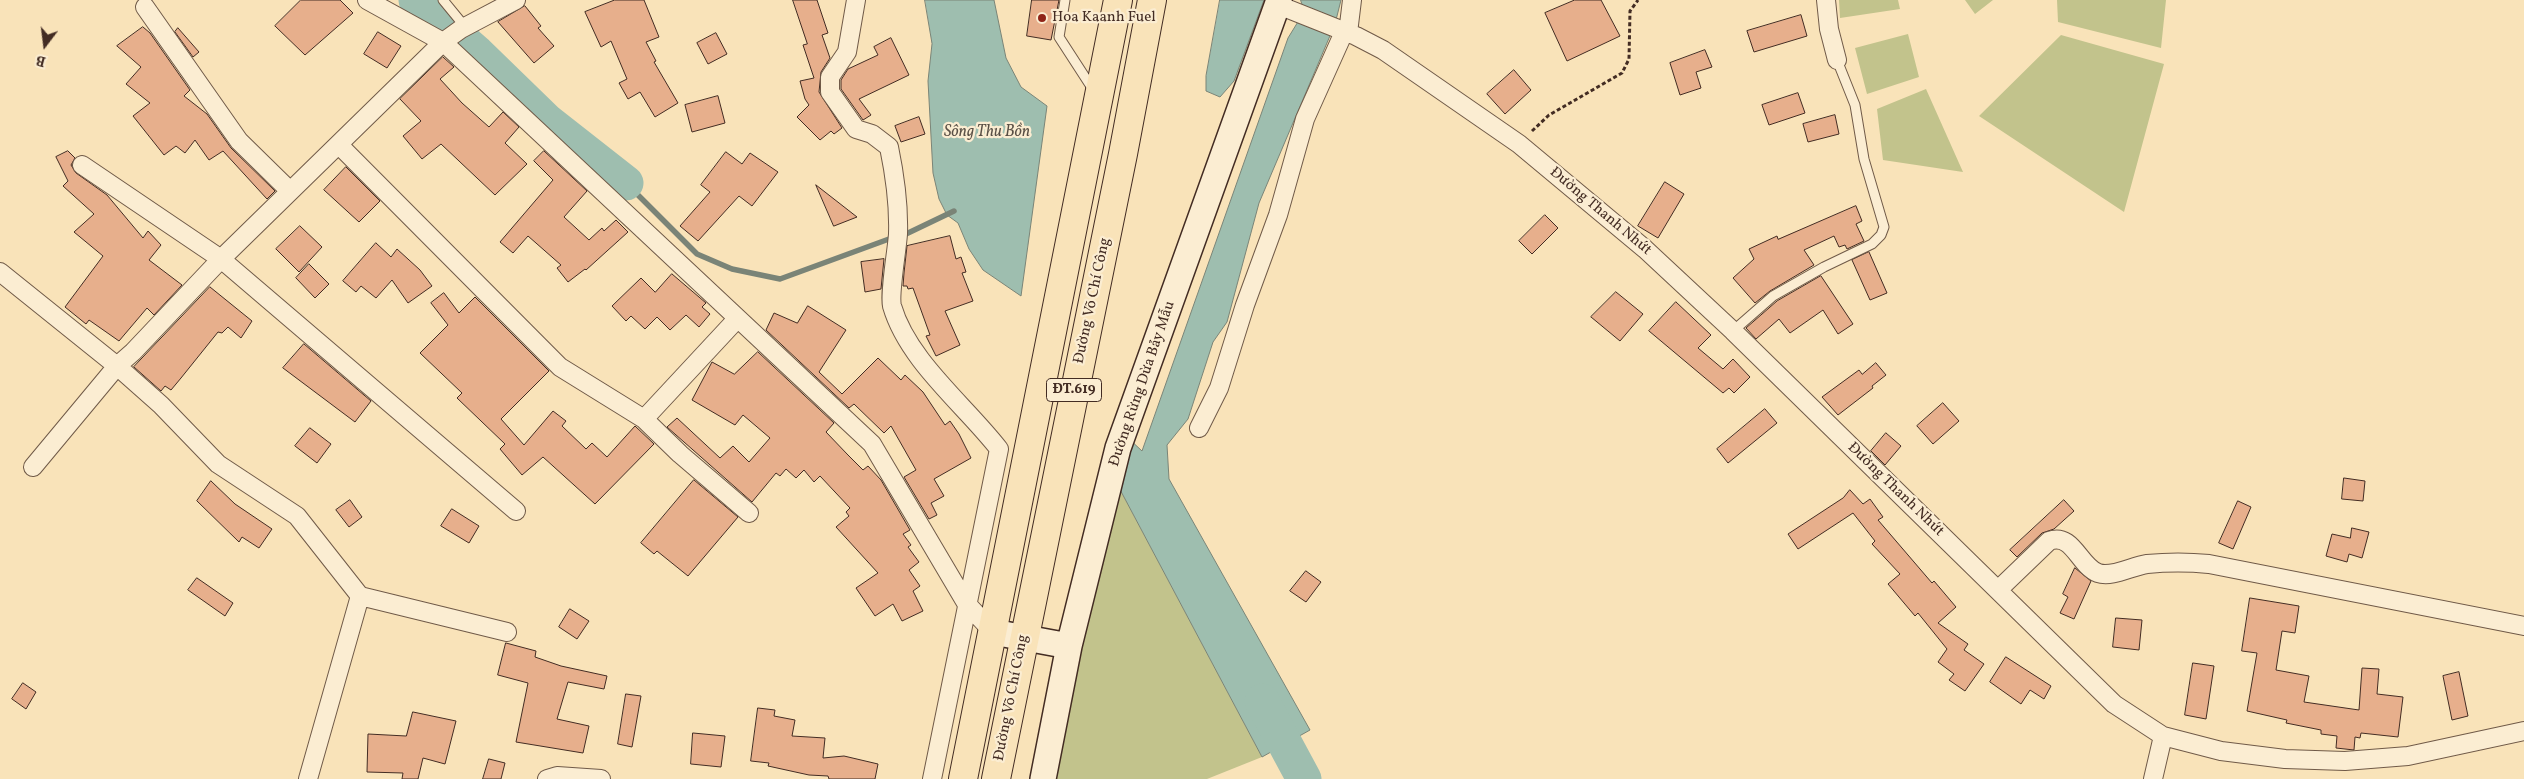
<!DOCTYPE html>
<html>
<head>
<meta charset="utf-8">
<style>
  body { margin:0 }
  #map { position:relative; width:2524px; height:779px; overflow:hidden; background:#f9e3b9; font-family:Vollkorn,serif }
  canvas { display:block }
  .north { position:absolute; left:20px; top:20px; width:50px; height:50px; -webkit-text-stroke:4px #fbedd2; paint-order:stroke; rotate:195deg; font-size:14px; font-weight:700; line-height:20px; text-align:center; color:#432c23 }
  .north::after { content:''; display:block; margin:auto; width:18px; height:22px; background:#432c23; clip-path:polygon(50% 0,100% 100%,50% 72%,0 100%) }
</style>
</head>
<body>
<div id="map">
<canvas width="2524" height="779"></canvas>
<div class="north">B</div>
</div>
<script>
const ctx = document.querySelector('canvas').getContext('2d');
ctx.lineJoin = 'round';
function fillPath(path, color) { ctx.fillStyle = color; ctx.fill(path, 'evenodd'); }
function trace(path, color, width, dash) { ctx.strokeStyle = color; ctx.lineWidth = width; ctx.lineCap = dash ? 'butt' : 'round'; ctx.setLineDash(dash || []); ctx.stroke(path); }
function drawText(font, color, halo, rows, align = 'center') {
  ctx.font = font + ' Vollkorn,serif'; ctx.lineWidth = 4.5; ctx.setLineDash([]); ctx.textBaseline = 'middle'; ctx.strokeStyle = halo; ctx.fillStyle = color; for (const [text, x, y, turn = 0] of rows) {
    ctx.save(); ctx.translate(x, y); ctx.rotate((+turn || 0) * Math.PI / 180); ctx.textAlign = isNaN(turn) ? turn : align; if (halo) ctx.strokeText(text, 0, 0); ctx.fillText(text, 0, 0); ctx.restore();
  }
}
fillPath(new Path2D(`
  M1839,0H1898L1900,9L1840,18Z
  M1965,0H1993L1975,14Z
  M2057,0H2166L2161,48L2058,22Z
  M1908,34L1919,77L1867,94L1855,48Z
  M2061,35L2164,64L2124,212L1979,116Z
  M1926,89L1963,172L1883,160L1877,109Z
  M1116,482L1262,757L1207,779H1052Z`), '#c2c38c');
const water = new Path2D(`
  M925,0H994L1006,58L1021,87L1047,106L1021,296L983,270L969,249L958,223L947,215L939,199L933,173L928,81L932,44Z
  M1220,0H1264L1234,81L1220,97L1206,91V76Z
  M1301,0H1341L1335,24L1259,203L1227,322L1213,342L1188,419L1167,445L1169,479L1310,730L1262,757L1116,482L1127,437L1142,451L1288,38L1304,12Z`);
fillPath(water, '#9ebeaf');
trace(water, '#7a8477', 1);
trace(new Path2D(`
  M626,183L697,254L732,269L780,279L889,239
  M906,234L954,211`), '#7a8477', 5.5);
trace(new Path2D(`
  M416,0L477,53L547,121L626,183
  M1262,701L1304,779`), '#9ebeaf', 35);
const building = new Path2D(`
  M301,0H340L353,13L305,55L275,26Z
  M615,0H644L659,37L646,42L656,61L654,62L678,103L655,117L640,92L628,99L619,83L627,79L611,41L601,47L585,12Z
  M793,0H817L828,33L822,35L830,58L821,72L819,92L842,128L834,134L831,131L820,140L797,117L809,105L805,99L800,81L814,78L803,45L807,44Z
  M1032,0H1059L1051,40L1027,36Z
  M1575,0H1601L1620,36L1567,61L1545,13Z
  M525,6L541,26L538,28L554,46L534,63L498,22Z
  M1801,15L1807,36L1754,52L1747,31Z
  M143,27L150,33L190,90L184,96L207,114L231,148L275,191L267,199L223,151L209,160L195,140L185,153L176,146L164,155L133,116L150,103L126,84L141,67L117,46Z
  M178,28L199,52L193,57L175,32Z
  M378,32L401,46L387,68L364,54Z
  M716,33L727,54L708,64L697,43Z
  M891,38L909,75L859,99L871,115L863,120L841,89V80L848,69L878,55L874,47Z
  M1705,50L1712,67L1696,72L1701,88L1680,95L1670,63Z
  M443,57L454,67L440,79L462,103L489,127L503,112L519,127L505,143L527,164L495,195L441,144L422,159L403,136L421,121L400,99Z
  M1514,70L1531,90L1505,114L1487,94Z
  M1798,93L1805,113L1769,125L1762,105Z
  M718,96L725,123L692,132L685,105Z
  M1835,115L1839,134L1808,142L1803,124Z
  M919,117L925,134L901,142L895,126Z
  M68,151L75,158L71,165L76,173L107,195L143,238L148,231L161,245L149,260L182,285L154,315L147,308L119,341L89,320L86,324L65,307L103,256L74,232L94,214L63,186L68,181L56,157Z
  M544,151L587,191L564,217L589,240L602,228L604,231L616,220L628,232L586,270L585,269L568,282L557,268L561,265L528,236L513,253L500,242L553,180L534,161Z
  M726,152L742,164L750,153L778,172L752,206L739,196L698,241L680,226L710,192L701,185Z
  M346,167L380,201L359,222L324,190Z
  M1665,182L1684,194L1658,238L1638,226Z
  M816,185L857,217L834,226Z
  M1856,206L1862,221L1856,224L1864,241L1847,249L1845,245L1839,247L1834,236L1804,250L1814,265L1770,291L1755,303L1733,278L1754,259L1749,249L1777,236L1778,239Z
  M1545,215L1558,228L1532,254L1519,241Z
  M300,226L322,247L299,272L276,249Z
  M950,236L956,259L961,257L966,272L962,273L973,301L945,311L960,345L936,356L926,336L930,335L913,288L908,289L907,286H903L904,273L907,246Z
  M376,243L391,257L397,249L420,270L432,286L408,303L392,280L376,298L361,286L356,292L343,281Z
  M1869,252L1887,293L1870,300L1852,260Z
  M884,259L881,289L865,292L861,262Z
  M309,264L329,284L315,298L296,278Z
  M672,274L706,303L702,307L710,314L699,327L686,315L670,330L657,317L645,329L631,316L626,321L612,306L641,278L655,292Z
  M1821,276L1853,324L1838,334L1823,310L1790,333L1779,319L1756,339L1746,328L1777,301Z
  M210,287L252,321L241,338L228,327L222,333L218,332L181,378L171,390L165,386L161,391L134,367Z
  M1616,292L1643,314L1620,341L1591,317Z
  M444,293L459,313L475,297L549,371L501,419L524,445L553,411L566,421L562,426L586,449L592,443L607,457L635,426L654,444L595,504L543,457L522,475L500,449L505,444L457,398L462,393L420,353L448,325L431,303Z
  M1676,302L1711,335L1698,348L1723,369L1733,359L1750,377L1734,393L1729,388L1723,393L1649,331Z
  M808,306L846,330L819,372L842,394L878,358L901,380L905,375L923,392L945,425L950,421L959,434L971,458L934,479L944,496L931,503L937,515L929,519L904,477L916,470L891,426L884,433L854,404L849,408L766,330L774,313L797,323Z
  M304,344L371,401L355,422L283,368Z
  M758,352L834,423L826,432L848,455L863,470L868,466L881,480L910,530L903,534L911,545L908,547L919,562L909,570L920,586L913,591L923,611L902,621L893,604L875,616L856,588L878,573L836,527L849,516L846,512L850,508L820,476L814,482L804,470L796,478L786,469L780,476L776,473L752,502L667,427L677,418L720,458L733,446L749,462L770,438L743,415L735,425L692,400L712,362L734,374Z
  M1876,363L1886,375L1872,386L1873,388L1838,415L1822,397L1859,370L1862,374Z
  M1943,403L1959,421L1933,444L1917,426Z
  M1765,409L1777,423L1728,463L1717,449Z
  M310,428L331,444L317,463L295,446Z
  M1886,433L1901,446L1885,465L1871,451Z
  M2344,478L2365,481L2363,501L2342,499Z
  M694,480L738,517L688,576L657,551L654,554L641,543Z
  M211,481L235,504L272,529L259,548L242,537L239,542L197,501Z
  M1850,490L1863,504L1870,499L1883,517L1878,520L1932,583L1934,581L1956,607L1938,623L1968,644L1964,650L1984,664L1965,691L1949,680L1954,674L1938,662L1947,649L1918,613L1915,616L1888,584L1900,574L1872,544L1875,541L1853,513L1798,549L1788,534L1843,498Z
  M350,500L362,517L349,527L336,510Z
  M2064,500L2074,511L2054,529L2042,533L2017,557L2010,550Z
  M2238,501L2251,507L2233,549L2219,543Z
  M452,509L479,526L469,543L441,526Z
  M2352,528L2369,532L2362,558L2349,554L2347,562L2326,556L2332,534L2350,538Z
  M2075,568L2091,581L2074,619L2060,613L2068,597L2063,594Z
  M1306,571L1321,582L1306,602L1290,591Z
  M197,578L233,603L225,616L188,590Z
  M2250,598L2299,606L2295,633L2282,631L2276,670L2309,676L2304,702L2359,710L2362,668L2379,669L2377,694L2403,697L2398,737L2361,733L2360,738L2355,737L2354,750L2336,748L2337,736L2321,734V730L2286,723L2287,720L2247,711L2257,653L2242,651Z
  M570,609L589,621L577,639L559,627Z
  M2116,618L2142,620L2139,650L2113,647Z
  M506,643L536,651L535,657L561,666L607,676L604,689L568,682L557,719L589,726L583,753L516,742L528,683L498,675Z
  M2006,657L2051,686L2044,699L2030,690L2021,704L1990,682Z
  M2193,663L2214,666L2206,719L2185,715Z
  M2459,672L2468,716L2452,720L2443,676Z
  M23,683L36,692L26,709L12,699Z
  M626,694L641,696L632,747L618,744Z
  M758,708L775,710L774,716L795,720L792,736L825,738L823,758L844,756L878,764L875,779H829L828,776L809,775L768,766L769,763L751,761Z
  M413,712L456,721L445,764L423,758L418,779H402L403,773L367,772L368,734L406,736Z
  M693,733L725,736L721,767L691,764Z
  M489,759L505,763L501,779H483Z`);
fillPath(building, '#e7af8c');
trace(building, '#432c23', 1);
const lane = new Path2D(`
  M443,0L466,28
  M1065,0L1059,37L1094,91
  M1733,331L1773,296L1824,267L1872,244L1881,235L1884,227L1864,159L1855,105L1837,60`);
const street = new Path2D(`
  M367,0L443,42L872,444L966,603L993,632
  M856,0L847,52L830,77V92L856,129L872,134L889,147C895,176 899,204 898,234C897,250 889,294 892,306C908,361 965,405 999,449L932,779
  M1826,0L1829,29L1837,60
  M1278,5L1356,36L1383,50L1519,144L1645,249L1733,331L2114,704L2163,736L2221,751L2285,759L2345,761L2408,756L2524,731
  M145,7L239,141L290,191
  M1348,33L1352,0
  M339,145L560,367L644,419L680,454L749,513
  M82,165L221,259L516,511
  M0,272L117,366L161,405L218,464L297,516L360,596L308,779
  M644,419L737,319
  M1199,428L1219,388L1245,305L1278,215L1305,119L1344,32
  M33,467L117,366L133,352L221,259L443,42L461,29L516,0
  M1998,590L2049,541C2073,532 2079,566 2098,573C2112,578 2132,566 2147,564C2168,562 2188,562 2209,564L2524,626
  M360,596L507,632
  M547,779L557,776L601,779
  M2153,779L2163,736`);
const secondary = new Path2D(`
  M993,632L1069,646
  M1043,779L1069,646L1118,448L1279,0`);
const primary = new Path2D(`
  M963,779L1118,0
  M996,779L1123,154L1152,0`);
trace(lane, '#705a48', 11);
trace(street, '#705a48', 20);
trace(secondary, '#432c23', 28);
trace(primary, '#432c23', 30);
trace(new Path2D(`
  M1532,131L1549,115L1622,73L1629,59L1630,11L1638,0`), '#432c23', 3, [4, 2.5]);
trace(lane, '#fbedd2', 9);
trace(street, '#fbedd2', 18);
trace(secondary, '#fbedd2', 25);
trace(primary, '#f9e3b9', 28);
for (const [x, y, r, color] of [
  [1042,18,5,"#8f2418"]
]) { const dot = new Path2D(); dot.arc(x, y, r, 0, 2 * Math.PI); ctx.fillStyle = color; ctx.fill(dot); trace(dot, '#fbedd2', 2); }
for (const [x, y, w] of [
  [1074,390,55]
]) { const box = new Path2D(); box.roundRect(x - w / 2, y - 11.5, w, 23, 4); ctx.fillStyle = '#fbedd2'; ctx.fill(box); trace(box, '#432c23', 1); }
drawText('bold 14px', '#432c23', null, [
  ["ĐT.619",1074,390]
]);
drawText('15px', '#432c23', '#fbedd2', [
  ["Hoa Kaanh Fuel",1052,18]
], 'left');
drawText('15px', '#432c23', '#fbedd2', [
  ["Đường Thanh Nhứt",1600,212,40],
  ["Đường Võ Chí Công",1093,301,-78],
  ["Đường Rừng Dừa Bảy Mẫu",1143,384,-71],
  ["Đường Thanh Nhứt",1895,490,44],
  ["Đường Võ Chí Công",1012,698,-79]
]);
drawText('italic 16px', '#5a5046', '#fbedd2', [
  ["Sông Thu Bồn",987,133]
]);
</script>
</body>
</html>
